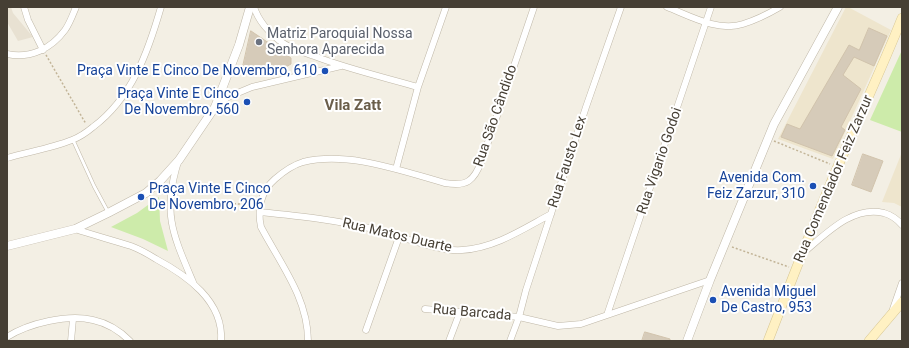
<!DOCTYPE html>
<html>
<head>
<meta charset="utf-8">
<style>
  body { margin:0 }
  #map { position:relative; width:909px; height:348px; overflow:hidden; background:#f3efe4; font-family:Roboto,sans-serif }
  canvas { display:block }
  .frame { position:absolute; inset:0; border:8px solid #463f34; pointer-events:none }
</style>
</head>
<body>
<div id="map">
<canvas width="909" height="348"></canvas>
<div class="frame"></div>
</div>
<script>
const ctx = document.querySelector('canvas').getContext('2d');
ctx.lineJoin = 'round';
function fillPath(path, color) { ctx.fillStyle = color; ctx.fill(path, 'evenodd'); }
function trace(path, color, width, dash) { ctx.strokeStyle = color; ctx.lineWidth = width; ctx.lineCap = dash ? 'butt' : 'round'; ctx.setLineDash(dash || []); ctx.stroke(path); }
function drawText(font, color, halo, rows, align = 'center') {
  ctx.font = font + ' Roboto,sans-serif'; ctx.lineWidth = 4; ctx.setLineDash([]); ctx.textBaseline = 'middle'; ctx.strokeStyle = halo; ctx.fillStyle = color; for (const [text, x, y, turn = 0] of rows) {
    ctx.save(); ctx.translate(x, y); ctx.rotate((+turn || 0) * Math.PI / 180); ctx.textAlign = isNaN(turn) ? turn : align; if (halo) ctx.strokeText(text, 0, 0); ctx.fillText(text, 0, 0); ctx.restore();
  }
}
fillPath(new Path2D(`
  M7,7H11L13,13L33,37L18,41L7,22Z`), '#e8e1d2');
fillPath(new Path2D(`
  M846,7H848L891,30L833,159L778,139Z
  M902,152V207L894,203L882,202Z`), '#eee5cd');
fillPath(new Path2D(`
  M902,50V132L870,120Z
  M159,197L160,221L168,251L143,239L111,227L137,213Z`), '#cdebaa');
const building = new Path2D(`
  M869,28L887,36L874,66L854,57L843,75L861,89L841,127L845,130L832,156L781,137L787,124L800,129L849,45L859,50Z
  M251,31L291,58V64L284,68L241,75Z
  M863,154L883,161L871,192L852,185Z
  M645,332L670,339V341H642Z`);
fillPath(building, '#d6cbb9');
trace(building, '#d1c3ac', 1);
const service = new Path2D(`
  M73,140L94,186L108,212`);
const minor = new Path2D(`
  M24,7L28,20L43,50
  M254,7C258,20 269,33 280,41C289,48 302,52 314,56C348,69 383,77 418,87
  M667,7C690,16 718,32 743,24C756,20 768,14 780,7
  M7,54C30,59 51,49 65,30C70,23 73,14 76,7
  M216,106L228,97L252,87L341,66
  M7,158C28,152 52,148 72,140C80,137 87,132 93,127C132,98 148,52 161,7
  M178,162C162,213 173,235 193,282
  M396,169L418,87L446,7
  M260,212C299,216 338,220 377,230C401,236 438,252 462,250C495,248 523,229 551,214
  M75,229C93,235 112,240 131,246C139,249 148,254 156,259C186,275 224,301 221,341
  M803,253C825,235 852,205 884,213C891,215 897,219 902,225
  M425,309L519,317L526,290L586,107L621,7
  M893,309L902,283
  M607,315L711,7
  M366,330L399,237
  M7,337C29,323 68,314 93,320C107,323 120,331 130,341
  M71,341L73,319
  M308,341C308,298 280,263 261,227C257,209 261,191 275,179C283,172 293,165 303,162C349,151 401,171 445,183C467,187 474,181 482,160L534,7
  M449,341L460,312
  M510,341L519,317L558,326L581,324L710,280`);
const tertiary = new Path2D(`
  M7,246L75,229L108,213L146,193L160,181L179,160L215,107L239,45L250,7
  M687,341L710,280L774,124L838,7`);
const secondary = new Path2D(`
  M768,341C791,282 813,224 838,166C859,117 882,68 902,18
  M869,341L902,302`);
trace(service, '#bfb7a7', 4);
trace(minor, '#bfb7a7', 7);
trace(tertiary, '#bfb7a7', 9);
trace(secondary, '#d6c591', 10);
trace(new Path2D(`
  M46,55L86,124
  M774,141L830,164
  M178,200L254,205
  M732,247L789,267`), '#c2b497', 1.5, [2, 2]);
trace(service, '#fff', 3);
trace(minor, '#fff', 6);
trace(tertiary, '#fff', 8);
trace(secondary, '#fff1c3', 9);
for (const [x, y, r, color] of [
  [259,42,4,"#6b7280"],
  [325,71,4,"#1a4fb4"],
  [247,102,4,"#1a4fb4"],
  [813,186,4,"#1a4fb4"],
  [141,197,4,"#1a4fb4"],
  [713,300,4,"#1a4fb4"]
]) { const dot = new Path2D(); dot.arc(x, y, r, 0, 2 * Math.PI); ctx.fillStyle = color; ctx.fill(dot); trace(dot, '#fff', 1.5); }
drawText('14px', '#5b616d', '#fff', [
  ["Matriz Paroquial Nossa",267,34],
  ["Senhora Aparecida",267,50]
], 'left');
drawText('14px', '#164399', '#fff', [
  ["Praça Vinte E Cinco De Novembro, 610",317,71],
  ["Praça Vinte E Cinco",239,94],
  ["De Novembro, 560",239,110],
  ["Avenida Com.",805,178],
  ["Feiz Zarzur, 310",805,194],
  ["Praça Vinte E Cinco",149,189,"left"],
  ["De Novembro, 206",149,205,"left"],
  ["Avenida Miguel",721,292,"left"],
  ["De Castro, 953",721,308,"left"]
], 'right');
drawText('14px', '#463f34', '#fff', [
  ["Rua São Cândido",496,116,-71],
  ["Rua Vigario Godoi",660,161,-71],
  ["Rua Fausto Lex",568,162,-72],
  ["Rua Comendador Feiz Zarzur",834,179,-67],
  ["Rua Matos Duarte",397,236,13],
  ["Rua Barcada",472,313,5]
]);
drawText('bold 15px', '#6a5e4a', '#fff', [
  ["Vila Zatt",353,106]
]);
</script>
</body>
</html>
